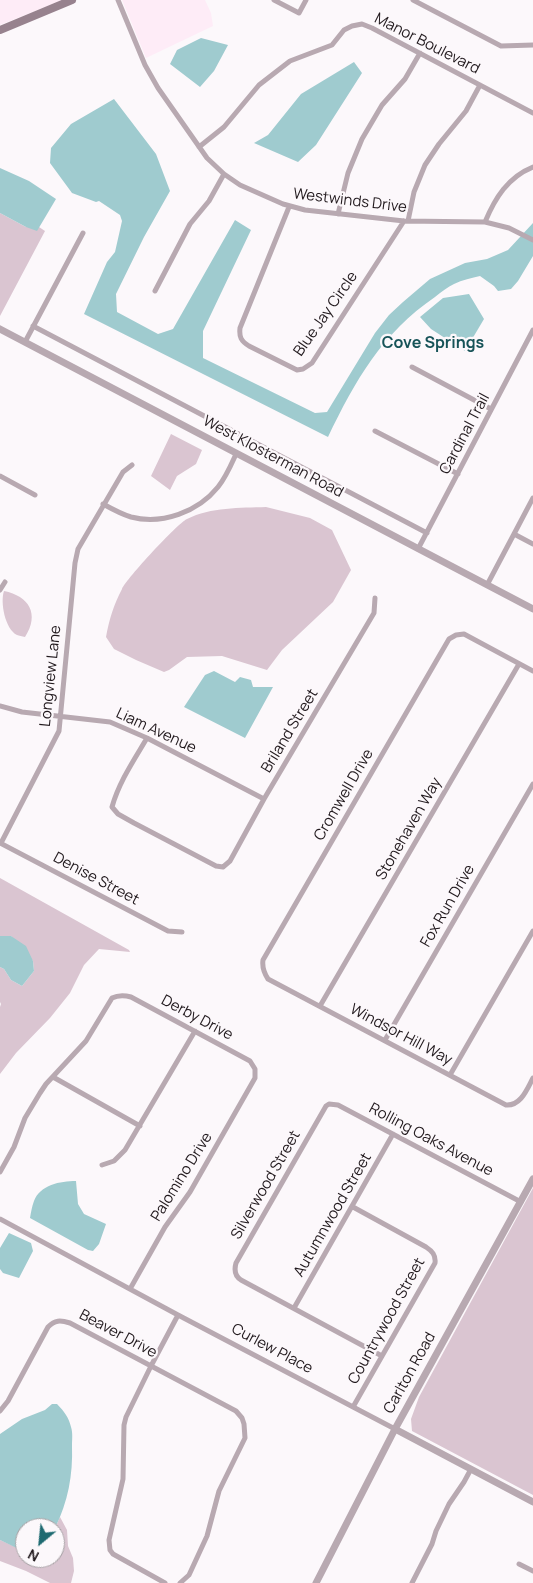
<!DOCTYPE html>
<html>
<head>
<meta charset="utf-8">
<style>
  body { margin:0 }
  #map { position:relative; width:533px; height:1583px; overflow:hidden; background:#fcf8fb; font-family:Manrope,sans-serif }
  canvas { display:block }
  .north { position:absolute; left:15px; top:1518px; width:50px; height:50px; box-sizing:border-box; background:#fcf8fb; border:1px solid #a49fa2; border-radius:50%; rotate:208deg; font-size:14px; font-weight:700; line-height:20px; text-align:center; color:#21191d }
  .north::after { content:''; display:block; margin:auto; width:18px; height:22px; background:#1e6a71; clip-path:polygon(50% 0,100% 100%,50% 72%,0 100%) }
</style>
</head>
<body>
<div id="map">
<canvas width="533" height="1583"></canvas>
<div class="north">N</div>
</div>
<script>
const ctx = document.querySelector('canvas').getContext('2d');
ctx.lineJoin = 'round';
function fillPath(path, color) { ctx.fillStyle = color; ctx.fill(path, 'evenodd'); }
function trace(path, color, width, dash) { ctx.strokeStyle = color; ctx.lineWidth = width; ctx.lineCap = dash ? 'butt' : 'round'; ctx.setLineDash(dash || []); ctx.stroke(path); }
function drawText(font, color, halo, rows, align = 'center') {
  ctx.font = font + ' Manrope,sans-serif'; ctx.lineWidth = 4.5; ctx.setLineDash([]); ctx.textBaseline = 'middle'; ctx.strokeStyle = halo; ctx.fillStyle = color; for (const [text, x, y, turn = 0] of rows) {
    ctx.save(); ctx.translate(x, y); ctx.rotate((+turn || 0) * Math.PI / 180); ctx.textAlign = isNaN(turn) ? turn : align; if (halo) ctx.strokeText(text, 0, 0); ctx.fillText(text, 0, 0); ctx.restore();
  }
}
fillPath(new Path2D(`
  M0,0H63L0,25Z
  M122,0H205L211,13L213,26L146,58Z`), '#feecf7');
fillPath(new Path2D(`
  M0,213L26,227H39L45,231L0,316Z
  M171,434L202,450L196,464L177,476L170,490L151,476Z
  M266,507L310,518L332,530L351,570L333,602L282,650L267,670L222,656L187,657L169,670L164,672L136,660L114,649L106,637C109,620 114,604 122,589C127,578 177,524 187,519C211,507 240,508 266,507Z
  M4,591C29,596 40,614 25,637C22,636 19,636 17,635C5,629 0,602 4,591Z
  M0,878L129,950L130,952L99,949L84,965L70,993L50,1018L16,1053L0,1074V1007L1,1004L0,1002V967L4,969L11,980L22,986L34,971L33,961L11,936H0Z
  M533,1188V1495L412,1431L411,1419L419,1397Z
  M60,1517L67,1530L68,1546L73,1558L74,1571L71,1583H50L26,1571L0,1561V1540L25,1551V1558H55V1528Z`), '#dac5d1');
fillPath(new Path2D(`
  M201,38L228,45L214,71L200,87L170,64L177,50Z
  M354,62L362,73L316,145L298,162L254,143L268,135L301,94Z
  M114,99L156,154L170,191L144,237L116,294L117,312L158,334L173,329L235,220L251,230L203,331V358L315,413L327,412L375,333L389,315L403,302L430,279L465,263L487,259L508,250L533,223V256L518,281L511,289L498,291L494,286L480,276C472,278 462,280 454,284C448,287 441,292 435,297C382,333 355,381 328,437L84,314L107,262L115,252L122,221L120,215L99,201L96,202L72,193L50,163L51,148L71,124Z
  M0,168L29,181L56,199L37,231L26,227L0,213Z
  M469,294L484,319L465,351L431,329L420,317L443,298Z
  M214,671L235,682L240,677L251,680L253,687H273L245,738L184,707L205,675Z
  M0,936H11L26,946L33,961L34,971L22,986L11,980L4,969L0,967Z
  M76,1181L78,1204L84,1214L106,1224L99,1244L93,1251L88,1250L30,1218C31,1212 32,1206 34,1201C40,1185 60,1181 76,1181Z
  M9,1233L31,1243L33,1251L19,1278L3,1273L0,1269V1248Z
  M52,1404H57C64,1411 69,1418 71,1427C73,1433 72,1440 72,1446C73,1475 68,1502 55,1528H25V1551H23L0,1540V1434L22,1419L45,1410Z`), '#9fcbcf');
trace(new Path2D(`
  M118,0L145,65L158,88L207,158L224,174L240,185L283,204L305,210L404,221L485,222L509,228L533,240
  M274,0L299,13L306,0
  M413,0L501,46L533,45
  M199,147L224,127L259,85L290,61L332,45L344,30L352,26L362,24L372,28L533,113
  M289,207L240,328C239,337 241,341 249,346L297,370L303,369L312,363L404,221
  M338,214L348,173L362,139L382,105L405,79L420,53
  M408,221L414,192L425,165L439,144L466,111L480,85
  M485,222C495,198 508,177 533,167
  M155,291L190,224L209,201L224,174
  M33,326L427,533
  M25,342L83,233
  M412,367L491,409
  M375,431L458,474
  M0,476L35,495
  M533,498L514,534L533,544
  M103,504C112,509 121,514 131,517C162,525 198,512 218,487C226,477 231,465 236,454
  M418,549L533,330
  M487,585L514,534
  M0,590L5,582
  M533,671L464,634L456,635L449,639L263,960C262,967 264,973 268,979L506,1105C521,1106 527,1089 533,1078
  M0,706L22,712L110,722L147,738L264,799
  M147,738C134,760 119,782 112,807L118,814L134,823L216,866L223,867L230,861L264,799L374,613L375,598
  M0,843L168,931L182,932
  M1,843L59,731L75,563L78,549L123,472L132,465
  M320,1006L519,664
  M385,1040L533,784
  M450,1075L533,931
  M53,1077L140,1126
  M102,1165L114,1161L125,1150L195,1031
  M0,1172L14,1147L25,1118L40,1093L46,1084L86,1041L112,998C118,995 124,995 131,997L250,1061L255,1069V1078L190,1192L165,1227L130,1289
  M353,1207L426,1247C432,1251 436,1255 435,1263L353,1407
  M0,1219L178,1315L395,1429
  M294,1308L393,1134
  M382,1356L241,1280C235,1276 234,1270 236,1263L326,1106L329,1104L338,1105L521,1202
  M0,1411L8,1401L48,1327C55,1320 60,1320 70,1323L236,1411L242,1418L244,1424L245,1438L219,1491L207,1536L189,1575L180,1583
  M519,1564L533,1571
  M165,1583L113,1554L110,1550L109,1540L123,1479L124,1425L126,1417L151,1366L178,1315
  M412,1583L432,1544L436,1531L449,1504L464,1482L471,1469`), '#b8a9b1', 5);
trace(new Path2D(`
  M0,329L533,609
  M395,1429L533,1502
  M316,1583L395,1429L533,1179`), '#b8a9b1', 7);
trace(new Path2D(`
  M0,30L72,0`), '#97828e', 8);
drawText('15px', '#21191d', '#fcf8fb', [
  ["Manor Boulevard",427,44,27],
  ["Westwinds Drive",350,201,7],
  ["Blue Jay Circle",326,314,-55],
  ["Cardinal Trail",465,434,-62],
  ["West Klosterman Road",273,457,28],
  ["Longview Lane",51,676,-84],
  ["Liam Avenue",156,731,25],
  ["Briland Street",290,731,-59],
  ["Cromwell Drive",344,795,-60],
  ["Stonehaven Way",409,829,-60],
  ["Denise Street",96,879,28],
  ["Fox Run Drive",448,906,-60],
  ["Derby Drive",197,1018,28],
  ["Windsor Hill Way",401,1035,28],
  ["Rolling Oaks Avenue",431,1140,28],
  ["Palomino Drive",182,1177,-58],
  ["Silverwood Street",266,1185,-60],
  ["Autumnwood Street",333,1215,-60],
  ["Countrywood Street",387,1321,-61],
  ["Beaver Drive",118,1334,28],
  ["Curlew Place",272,1349,28],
  ["Carlton Road",410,1373,-61]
]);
drawText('bold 16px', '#175358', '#fcf8fb', [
  ["Cove Springs",433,344]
]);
</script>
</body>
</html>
